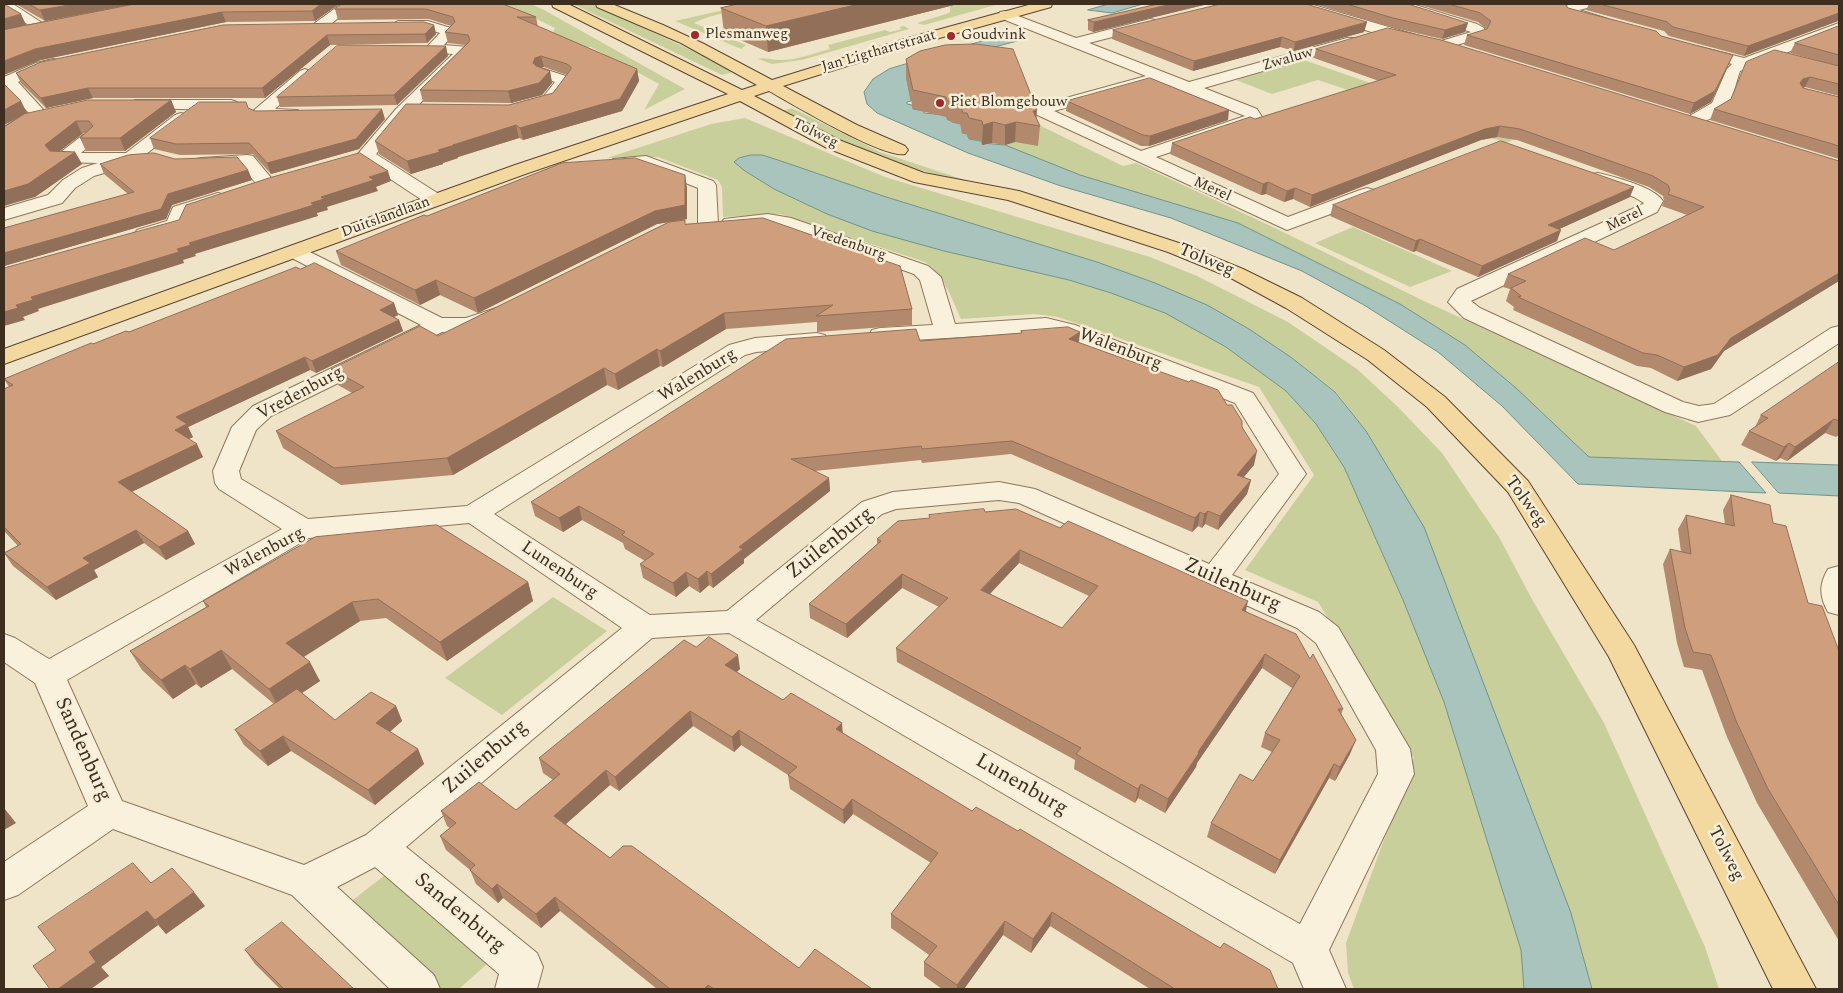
<!DOCTYPE html>
<html>
<head>
<meta charset="utf-8">
<style>
  body { margin:0 }
  #map { position:relative; width:1843px; height:993px; overflow:hidden; background:#f0e4c8; font-family:Spectral,serif }
  canvas { display:block }
  .frame { position:absolute; inset:0; border:5px solid #3d2e20; pointer-events:none }
</style>
</head>
<body>
<div id="map">
<canvas width="1843" height="993"></canvas>
<div class="frame"></div>
</div>
<script>
const ctx = document.querySelector('canvas').getContext('2d');
ctx.lineJoin = 'round';
function fillPath(path, color) { ctx.fillStyle = color; ctx.fill(path, 'evenodd'); }
function trace(path, color, width, dash) { ctx.strokeStyle = color; ctx.lineWidth = width; ctx.lineCap = dash ? 'butt' : 'round'; ctx.setLineDash(dash || []); ctx.stroke(path); }
function drawText(font, color, halo, rows, align = 'center') {
  ctx.font = font + ' Spectral,serif'; ctx.lineWidth = 5; ctx.setLineDash([]); ctx.textBaseline = 'middle'; ctx.strokeStyle = halo; ctx.fillStyle = color; for (const [text, x, y, turn = 0] of rows) {
    ctx.save(); ctx.translate(x, y); ctx.rotate((+turn || 0) * Math.PI / 180); ctx.textAlign = isNaN(turn) ? turn : align; if (halo) ctx.strokeText(text, 0, 0); ctx.fillText(text, 0, 0); ctx.restore();
  }
}
fillPath(new Path2D(`
  M506,4H531L544,10L685,89L644,110L659,84L591,47H547L555,28Z
  M573,4H592L736,71L722,75Z
  M750,4C733,14 712,13 694,23L746,45L741,49L675,21Z
  M958,4H999L924,25L917,23L946,14L950,12V6Z
  M904,26L909,29L802,60L772,64L758,59C766,57 770,60 778,60C795,61 814,53 830,49L828,45L885,30L890,32L902,29L899,27Z
  M1304,60L1523,136L1506,143L1318,80L1272,94L1236,80Z
  M792,108L880,152L995,190L881,160L778,112Z
  M745,118L885,177L1150,257L1197,276L1288,322L1357,369L1398,407L1442,453L1499,537L1533,601L1604,723L1705,947L1719,989H1592L1571,913L1366,431L1336,392L1292,358L1249,329L1207,305L1155,283L1097,262L883,196L778,160L745,171L774,189L827,214L944,251L1069,280L1111,293L1165,313L1226,347L1286,391L1316,424L1344,467L1403,600L1444,702L1521,950L1524,989H1354L1348,973L1346,943L1414,758L1318,602L1245,570L1314,475L1259,387L1058,317L1034,314L961,319C951,297 945,277 925,262L780,214L723,217L722,187L718,180L658,157L607,158L711,124Z
  M1028,122L1041,126L1123,166L1136,163L1279,230L1424,301L1696,426L1722,461L1589,457L1516,388L1465,345L1400,304L1238,223L1080,175L1005,145L1015,142Z
  M1353,227L1452,271L1410,287L1315,243Z
  M553,597L607,631L502,715L445,678Z
  M394,868L496,956L459,989H436L345,906Z`), '#c9cf9b');
const water = new Path2D(`
  M1109,4H1143L1112,13L1088,10Z
  M1006,34L1021,40L972,53L907,79L911,101L907,102V104L912,105L913,109L924,111V113L945,115L952,122L964,125L962,133L967,134L969,139L981,141L982,143L1005,145L1080,175L1238,223L1400,304L1465,345L1516,388L1589,457L1739,462L1766,493L1578,484L1502,406L1438,352L1364,305L1302,271L1171,218L1061,186L968,153L877,113L867,104L864,92L873,79L889,69Z
  M751,155H762L778,160L883,196L1097,262L1155,283L1207,305L1249,329L1292,358L1335,392L1366,431L1424,527L1571,913L1592,989H1524L1521,950L1444,702L1403,600L1344,467L1316,424L1286,391L1226,347L1165,313L1111,293L1069,280L944,251L872,231L827,214L774,189L745,171L734,162L739,158Z
  M1752,462L1839,465V496L1779,493Z`);
fillPath(water, '#a9c4bc');
trace(water, '#6f938a', 1);
const minor = new Path2D(`
  M4,4H13L50,28L48,31H38L4,9Z
  M341,4H355L325,29H315L313,26L315,23Z
  M1291,4H1310L1423,37L1425,40L1418,44L1381,35L1292,7Z
  M1393,4H1412L1477,24L1484,28L1486,34L1484,37L1443,49L1438,48L1436,45L1438,42L1471,32L1394,7Z
  M1573,4H1592L1591,7L1579,10L1608,19L1610,22L1603,26L1565,15L1563,12L1565,6Z
  M1005,11L1076,38L1150,19L1155,20L1157,23L1155,26L1089,43L1189,82L1347,38H1357L1359,41L1357,44L1204,88L1257,109L1262,117L1252,125L1156,157L1288,217L1360,190L1367,188L1374,190L1376,194L1374,198L1287,230L1033,113L1031,110L1033,107L1146,76L1000,18L998,15L1000,12ZM1160,82L1245,116L1141,151L1054,111Z
  M398,21H428L454,29L456,32L444,45L469,47L471,50L451,73L408,115L376,154L442,196L444,200L442,204L435,206L428,204L360,159L357,155L396,109L453,54L427,52L425,49L440,33L427,29L393,28L391,25Z
  M1839,23V32L1740,71C1736,82 1733,100 1725,108C1719,116 1696,127 1686,124L1684,121L1686,118L1712,103L1727,69L1732,64L1691,53L1689,50L1691,47L1696,46L1744,58Z
  M53,59L58,60L60,63L58,66L46,69L18,82L49,116C45,122 37,122 30,125C21,129 14,137 4,139V127L17,119L30,114L4,88V77L36,63Z
  M305,69L310,71L313,74L310,77L275,109L298,110L300,113L298,116L259,119L253,117L251,114L253,111L300,71Z
  M544,69L569,77L572,80C562,94 552,111 532,106L530,103L532,100L543,97L555,82L539,76L537,73L539,70Z
  M136,100H231L237,102L239,105L237,108L231,110L130,108L128,105L130,102Z
  M181,113L187,115L189,118L187,121L145,155L147,157L144,161L94,176L75,188L62,203L4,220V208L48,195L63,180L82,168L98,163L56,162L53,158L83,135H95L97,139L81,153H126L175,115Z
  M247,155L253,156L272,179L275,183L272,187C257,191 251,176 242,166L202,168L196,167L193,163L196,159L202,158Z
  M646,156L713,181L716,185L718,224L715,228L708,230L701,228L698,224V188L644,166L619,168L613,167L610,163L613,159Z
  M1598,173C1615,177 1654,187 1663,201L1657,212L1471,301L1480,308L1683,402L1699,406L1714,404L1831,328L1839,326V343L1730,415L1698,422L1665,412L1464,318L1448,302L1457,289L1643,204L1644,203L1634,197L1592,182L1589,178L1592,174Z
  M218,193L225,195L227,199L225,203L189,214L183,229L144,240L137,238L134,234L137,230L167,221L173,207Z
  M768,214L791,218L928,266L941,277L955,324L1046,318L1075,325L1253,393L1306,474L1232,575L1319,612L1338,627L1410,749L1414,774L1329,950L1346,989H1304L1293,963L729,633L652,638L406,847L537,953L543,967L537,989H495L499,974L375,867L337,887L434,975L440,989H390L292,895L113,829L18,895L4,900V862L88,806L35,683L4,662V634L15,638L49,659L282,529L219,489L215,483L213,471L232,427L253,406L421,325L288,256L285,252L288,248L295,246L302,248L442,318H466L496,308L504,310L507,315C496,331 460,332 442,332L271,416L256,430L239,471L241,479L308,519L467,506L729,345L755,338L817,333L825,335L828,340L825,345L817,347L756,352L745,355L494,514L650,615L727,611L862,502L893,492L999,482L1035,489L1209,564L1279,474L1235,403L1059,335L1046,332L880,342L872,340L869,335L872,330L880,328L933,325L920,280L914,274L781,227C762,225 742,232 724,227L721,223L724,219ZM999,500L1019,503L1297,628L1316,643L1376,750L1378,774L1300,924L756,620L882,514L896,509ZM469,523L622,628L366,835L304,865L122,801L67,680L309,538Z
  M1839,566V615L1828,612C1819,596 1819,584 1828,569Z`);
const major = new Path2D(`
  M552,4H568L742,90L757,85L681,43L597,7L596,4H612L663,25L704,44L772,80L908,38L1032,4H1052L1051,7L918,44L783,86L857,125L905,146L908,150L905,154C884,159 792,104 769,91L754,96L839,140L924,173L1019,191L1182,244L1243,269L1302,298L1384,350L1445,397L1528,481L1634,645L1816,989H1773L1609,657L1508,492L1427,407L1368,360L1286,308L1229,277L1168,252L1008,200L914,182L827,148L740,101L528,173L4,364V349L515,165L728,94L553,7Z`);
trace(minor, '#8d765c', 2);
trace(major, '#5b4430', 2);
fillPath(minor, '#faf1dc');
fillPath(major, '#f3d9a0');
fillPath(new Path2D(`
  M16,4H134L45,21Z
  M135,4H339L315,21L226,22L41,60L21,14L26,25Z
  M503,4L536,17L538,27L637,69L639,81L622,111L523,140L519,138L458,157V158L443,163V164L411,174L379,154L375,141L553,93L567,75L544,67L541,68L550,71L552,83L542,95L511,103L423,102L420,90L465,45L448,43L445,32L451,26L429,19L338,20L335,9Z
  M738,4H958L768,52L724,33L721,8Z
  M1158,4H1208L1093,32L1088,30V20Z
  M1315,4H1408L1465,32L1442,39L1390,27Z
  M1417,4H1568L1566,5L1568,8L1661,36L1733,55L1711,102L1690,114L1464,45L1467,35L1487,30L1478,22Z
  M1589,4H1839V22L1838,21L1744,56L1669,36L1664,31L1586,10Z
  M1367,22L1364,32L1294,51L1280,47L1193,71L1112,39L1113,30Z
  M434,25L436,34L427,43L330,45L265,98H93L46,108L21,83L16,73L41,62Z
  M1839,26V96L1805,87L1803,88L1839,97V159L1710,120L1714,109L1731,100L1746,62L1834,65L1790,53L1795,43Z
  M1316,49L1839,161V281L1724,351L1711,369L1677,381L1651,368L1637,366L1513,310L1514,307L1506,301L1510,289L1503,287L1508,274L1614,250L1687,215L1662,206L1664,201L1663,196L1649,187L1517,140L1497,137L1481,140L1310,207L1293,199L1284,202L1266,194L1261,195L1170,154L1172,143L1255,119L1379,81L1314,58Z
  M448,56L397,105L280,107L277,97Z
  M906,59L1037,119L1040,126L1038,146L1015,142L1005,145L992,143L982,145L981,141L969,139L967,134L962,133L960,124L952,122L947,120L946,117L913,109L906,78Z
  M4,84L27,113L25,114L171,100L176,112L125,151H86L80,138L85,133L82,134L59,151L75,152L82,164L35,197L21,116L4,125Z
  M1067,101L1228,120L1149,146H1141L1066,111Z
  M249,108L255,111L385,119L359,149L271,174L253,154L180,155L154,149L150,138Z
  M175,159L248,170L252,180L172,205L166,219L4,266V228L128,194L104,174L100,164Z
  M687,188V219L673,222L685,224L912,309V325L817,332V322L726,329L663,367L660,366L618,390L607,385L453,475L341,485L283,448L276,431L352,393L338,385L331,369L438,336L669,222L657,224L478,313L440,295L420,305L341,265L336,251L427,216Z
  M1630,197L1559,229L1557,241L1478,277L1416,251L1413,252L1330,216L1333,205Z
  M300,269L394,303L398,315L394,317L399,320L403,331L316,373L310,370L188,427L193,437L189,439L203,457L132,492L188,531L195,544L166,560L144,543L94,570L98,577L56,600L13,566L4,553L18,546L4,531V389L9,387L4,379L93,344L129,332Z
  M1021,331L1080,332L1079,343L1254,465L1243,477L1251,480L1247,494L1218,530L1205,524L1202,528L1198,526L1192,532L1011,454L922,463L921,460L815,471L829,478L830,491L744,559V563L713,588L709,585L700,593L689,586L676,597L643,578L640,564L645,561L625,549L623,543L582,520L563,532L535,516L531,502L920,341L1021,333Z
  M1839,362V435L1836,437L1825,433L1787,461L1780,458L1776,461L1741,445L1749,431L1755,427L1761,415Z
  M1731,495L1773,523L1808,603L1839,651V941L1757,803L1727,737L1702,670L1684,667L1677,643L1663,564L1670,549L1681,552L1678,529L1686,515L1725,524L1723,510Z
  M985,512L1246,611L1310,659L1343,709L1341,715L1350,754L1335,781L1329,778L1275,874L1207,837L1211,823L1253,781L1272,752L1261,747L1265,733L1292,688L1262,668L1197,763L1196,767L1165,813L1138,798L1135,803L1074,769L1075,760L897,662L896,648L939,607L902,588L847,638L810,618L809,604L877,544V539ZM1019,563L1089,596L1062,628L990,594Z
  M528,582L533,601L447,661L386,618L360,621L304,657L320,681L302,693L335,720L396,706L402,721L390,732L418,749L424,764L375,805L291,751L268,766L244,745L235,730L274,704L232,669L201,688L196,684L173,699L142,670L130,651L206,607L203,601Z
  M696,647L740,669L737,672L783,700L843,733L972,811L1278,989H1150L1050,926L1031,953L1003,935L964,989H942L924,976V962L929,955L891,928V914L931,863L853,814L844,824L790,789L788,775L741,745L734,752L693,726L619,791L610,785L566,824L610,858L799,968L872,989H657L560,911L541,928L503,898L498,903L476,884L470,870L446,850L440,836L450,828L447,826L441,811L516,810L553,780L543,773L539,758Z
  M151,883L205,906L166,934L158,925L101,967L109,976L50,989Z
  M245,950L354,989H280L255,964Z`), '#b2896c');
fillPath(new Path2D(`
  M75,4H134L45,21L40,10Z
  M321,4H339L315,21L312,11Z
  M859,4H958L768,52L766,26Z
  M1172,4H1208L1093,32L1094,22Z
  M222,12L226,22L41,60L4,75V61L35,49Z
  M1839,13V19L1838,21L1744,56L1748,46Z
  M21,14L26,25L4,31V19Z
  M1367,22L1364,32L1294,51L1295,42Z
  M1468,23L1465,32L1442,39L1445,30Z
  M434,25L436,34L427,43L425,34Z
  M327,35L330,45L265,98L262,88Z
  M1282,37L1280,47L1193,71L1194,61Z
  M446,46L448,56L397,105L394,95Z
  M1733,55L1711,102L1690,114L1694,103Z
  M541,56L544,67L537,69L533,63L535,58Z
  M637,69L639,81L622,111L523,140L520,128Z
  M550,71L552,83L542,95L511,103L508,91Z
  M1810,77L1805,87L1798,89L1800,83L1803,79Z
  M88,88L93,98L46,108L41,98Z
  M171,100L176,112L125,151L120,138Z
  M21,101L27,113L4,125V110Z
  M382,109L385,119L359,149L271,174L267,163Z
  M1037,110L1036,125L1033,111Z
  M1229,110L1228,120L1149,146L1150,136Z
  M76,121L82,134L51,158L45,145Z
  M993,122L992,143L982,145L983,125Z
  M1016,122L1015,142L1005,145V125Z
  M516,125L519,138L458,157V158L443,163V164L411,174L407,161L453,145Z
  M1500,126L1497,137L1481,140L1310,207L1312,195L1485,129Z
  M75,152L82,164L35,197L4,206V191Z
  M248,170L252,180L172,205L166,219L4,266V253L168,194Z
  M388,171L391,181L376,187L378,191L327,207L328,210L317,213L318,216L195,254L196,256L183,260L184,263L38,309L39,311L23,317L25,320L4,326V312L31,297L177,249L189,243L311,203L321,197L369,177Z
  M685,175L687,188V219L657,224L478,313L474,298Z
  M1268,182L1266,194L1261,195L1263,184Z
  M1634,187L1630,197L1544,236L1548,225Z
  M1295,188L1293,199L1284,202L1287,191Z
  M1561,230L1557,241L1478,277L1482,266Z
  M1420,239L1416,251L1413,252L1416,241Z
  M1839,273V281L1724,351L1711,369L1677,381L1684,367L1731,338Z
  M436,280L440,295L420,305L415,290Z
  M394,303L398,315L384,322L380,310Z
  M724,313L726,329L663,367L660,351Z
  M399,320L403,331L316,373L312,361Z
  M1080,332L1078,344L1069,339Z
  M657,349L660,366L618,390L615,374Z
  M305,357L310,370L188,427L193,437L181,442L175,430L176,417Z
  M604,368L607,385L453,475L447,458Z
  M1834,419L1825,433L1787,461L1795,447Z
  M1789,443L1780,458L1776,461L1784,447Z
  M197,444L203,457L125,495L118,482Z
  M1257,451L1254,465L1234,489L1237,475Z
  M829,478L830,491L744,559V563L713,588L711,574L739,547Z
  M1251,480L1247,494L1218,530L1220,516Z
  M579,506L582,520L563,532L559,518Z
  M1208,511L1205,524L1202,528L1204,514Z
  M1200,512L1198,526L1192,532L1195,518Z
  M136,530L144,543L94,570L98,577L56,600L47,587L83,558Z
  M188,531L195,544L166,560L159,547Z
  M1020,550L1019,563L980,604L981,590Z
  M707,571L709,585L700,593L698,579Z
  M686,572L689,586L676,597L673,583Z
  M902,574V588L847,638L846,624Z
  M528,582L533,601L447,661L440,642Z
  M1248,601L1245,615L1242,610Z
  M352,602L360,621L295,662L286,643Z
  M221,650L232,669L201,688L190,669Z
  M1265,654L1262,668L1197,763L1196,767L1165,813L1168,799L1198,752Z
  M738,655L740,669L728,679L725,665Z
  M310,662L320,681L279,708L269,689Z
  M185,665L196,684L173,699L161,680Z
  M396,706L402,721L382,738L376,723Z
  M690,711L693,726L619,791L615,777Z
  M842,723L843,737L836,729Z
  M739,730L741,745L734,752L732,737Z
  M283,736L291,751L268,766L260,751Z
  M1356,740L1350,754L1335,781L1340,767Z
  M418,749L424,764L375,805L368,790Z
  M1334,764L1329,778L1275,874L1280,860Z
  M606,770L610,785L559,830L554,816Z
  M1141,784L1138,798L1135,803L1138,789Z
  M852,799L853,814L844,824L843,810Z
  M4,808L16,823L4,830Z
  M497,884L503,898L498,903L492,889Z
  M194,892L205,906L166,934L155,920Z
  M555,897L560,911L541,928L536,914Z
  M147,911L158,925L101,967L109,976L91,989H58L89,952Z
  M1052,912L1050,926L1031,953L1033,939Z
  M1005,921L1003,935L964,989H957V985Z
  M708,985L709,989H704Z`), '#916f58');
const building = new Path2D(`
  M4,4L21,14L4,19Z
  M29,4H75L40,10Z
  M135,4H321L312,11L222,12L35,49L4,61V30Z
  M342,4H503L536,17H517L637,69L620,99L520,128L516,125L453,145H455L438,150L440,152L407,161L375,141L406,104L509,105L553,93L571,69V67L567,64L541,56L535,58L533,63L536,66L550,71L539,83L508,91L420,90L468,43L470,40L468,35L445,32L455,22L453,17L426,9H335Z
  M738,4H859L766,26L721,8Z
  M1158,4H1172L1094,22L1088,20Z
  M1221,4H1306L1367,22L1295,42L1282,37L1194,61L1113,30Z
  M1347,4H1408L1468,23L1445,30L1393,18Z
  M1449,4H1565L1568,8L1656,31L1661,36L1733,55L1715,91L1694,103L1467,35L1487,29L1491,21L1480,13Z
  M1600,4H1839V13L1748,46L1673,27L1667,22Z
  M424,22L434,25L425,34L327,35L262,88H88L41,98L16,73L41,62L223,25Z
  M1839,26V55L1795,43Z
  M1388,28L1441,40L1839,161V273L1731,338L1718,355L1684,367L1657,355L1643,353L1518,297L1521,296L1511,288L1526,281L1508,274L1585,238L1614,250L1704,207L1668,194L1670,190L1668,185L1653,176L1520,129L1500,126L1485,129L1312,195L1295,188L1287,191L1268,182L1263,184L1172,143L1250,117L1255,119L1396,75L1316,49Z
  M976,44L1013,49L1037,110L1033,111L1040,126L1016,122L1005,125L993,122L983,125L982,121L969,118L967,113H963L960,104L952,103L947,100L946,97L913,90L906,59L920,51L945,45Z
  M338,45L446,46L394,95L277,97Z
  M1775,50L1839,66V84L1810,77L1803,79L1800,83L1803,88L1839,97V146L1714,109L1731,99L1746,62Z
  M1150,78L1229,110L1150,136L1143,135L1067,101Z
  M4,84L21,101L4,110Z
  M88,100H171L120,138H80L93,126L89,121H76L45,145L50,151L75,152L28,184L4,191V127L24,114Z
  M199,102H246L248,108L255,111L382,109L356,139L267,163L249,143L176,144L150,138Z
  M1501,141L1634,187L1548,225L1561,230L1482,266L1420,239L1416,241L1333,205Z
  M154,153L175,159L237,157L248,170L168,194L161,209L4,253V228L134,192L100,164L128,155Z
  M360,153L388,171L369,177L374,180L321,197L324,199L311,203L314,205L189,243L191,245L177,249L179,252L31,297L33,300L16,305L18,308L4,312V268L179,220L186,205L269,178Z
  M635,158L685,175V205L655,211L474,298L436,280L415,290L336,251L424,215L427,216L562,163Z
  M763,218L900,266L912,309L816,316L833,305L724,313L660,351L657,349L615,374L604,368L447,458L334,468L276,431L364,387L331,369L420,326L438,336L669,222L685,220V224Z
  M315,263L394,303L380,310L399,320L312,361L305,357L176,417L187,424L175,430L197,444L118,482L188,531L159,547L136,530L83,558L90,563L47,587L4,553L21,544L4,527V389L13,385L4,379L91,343L93,344L126,331L129,332L296,267L300,269Z
  M1068,327L1080,332L1069,339L1189,382L1191,380L1218,390L1227,405H1232L1242,421V427L1257,451L1237,475L1251,480L1220,516L1208,511L1204,514L1200,512L1195,518L1012,441L922,449L921,446L791,459L829,478L739,547L743,549L711,574L707,571L698,579L686,572L673,583L640,564L654,554L622,535L625,532L579,506L559,518L531,502L786,339L916,329L920,341L1022,333L1021,331Z
  M1839,362V421L1834,419L1795,447L1789,443L1784,447L1749,431L1768,418L1761,415Z
  M1731,495L1770,505L1773,523L1786,526L1808,603L1822,606L1839,651V905L1768,789L1737,723L1711,655L1693,652L1685,628L1670,549L1691,554L1686,515L1734,526Z
  M984,509L985,512L1016,509L1060,528L1068,521L1248,601L1242,610L1296,634L1310,659L1313,654L1343,709H1338L1356,740L1340,767L1334,764L1280,860L1211,823L1240,774L1253,781L1280,740L1265,733L1300,676L1265,654L1198,752L1199,753L1168,799L1141,784L1138,789L1076,754L1081,748L896,648L948,598L902,574L846,624L809,604L881,541L877,539L898,521L930,518L929,515ZM1020,550L1098,586L1062,628L981,590Z
  M437,525L528,582L440,642L378,599L352,602L286,643L310,662L269,689L221,650L190,669L185,665L161,680L130,651L209,606L203,601L315,537Z
  M709,637L738,655L725,665L783,700L791,693L842,723L836,729L972,811L976,807L1018,831L1020,829L1220,948L1224,943L1270,970L1278,989H1175L1052,912L1033,939L1005,921L957,985L924,962L937,946L891,914L938,853L852,799L843,810L788,775L797,767L739,730L732,737L690,711L615,777L606,770L554,816L610,858L623,846H632L799,968L815,949L872,989H714L708,985L704,989H670L555,897L536,914L497,884L492,889L470,870L475,865L440,836L456,823L441,811L479,782L516,810L560,774L539,758L684,640L696,647Z
  M297,689L335,720L371,692L396,706L376,723L418,749L368,790L283,736L260,751L235,730Z
  M133,863L151,883L172,868L194,892L155,920L147,911L89,952L96,962L58,989H50L33,966L56,950L38,927Z
  M282,922L354,989H283V988L245,950Z`);
fillPath(building, '#cf9f7d');
trace(building, '#916f58', 1);
for (const [x, y, r, color] of [
  [695,35,5,"#9e2a2b"],
  [951,36,5,"#9e2a2b"],
  [940,103,5,"#9e2a2b"]
]) { const dot = new Path2D(); dot.arc(x, y, r, 0, 2 * Math.PI); ctx.fillStyle = color; ctx.fill(dot); trace(dot, '#f7eed8', 2); }
drawText('15px', '#3d2e20', '#f7eed8', [
  ["Plesmanweg",705,35],
  ["Goudvink",961,36],
  ["Piet Blomgebouw",950,103]
], 'left');
drawText('15px', '#3d2e20', '#f7eed8', [
  ["Jan Ligthartstraat",879,52,-16],
  ["Zwaluw",1288,60,-16],
  ["Tolweg",815,134,26],
  ["Merel",1212,190,24],
  ["Duitslandlaan",386,218,-20],
  ["Merel",1625,220,-26],
  ["Vredenburg",848,244,19]
]);
drawText('18px', '#3d2e20', '#f7eed8', [
  ["Tolweg",1206,261,23],
  ["Walenburg",1120,350,21],
  ["Walenburg",698,376,-31],
  ["Vredenburg",301,394,-28],
  ["Tolweg",1525,502,54],
  ["Walenburg",265,553,-28],
  ["Lunenburg",559,571,34],
  ["Tolweg",1725,854,63]
]);
drawText('21px', '#3d2e20', '#f7eed8', [
  ["Zuilenburg",831,544,-38],
  ["Zuilenburg",1232,586,24],
  ["Sandenburg",82,750,66],
  ["Zuilenburg",486,758,-40],
  ["Lunenburg",1021,786,30],
  ["Sandenburg",459,914,40]
]);
</script>
</body>
</html>
